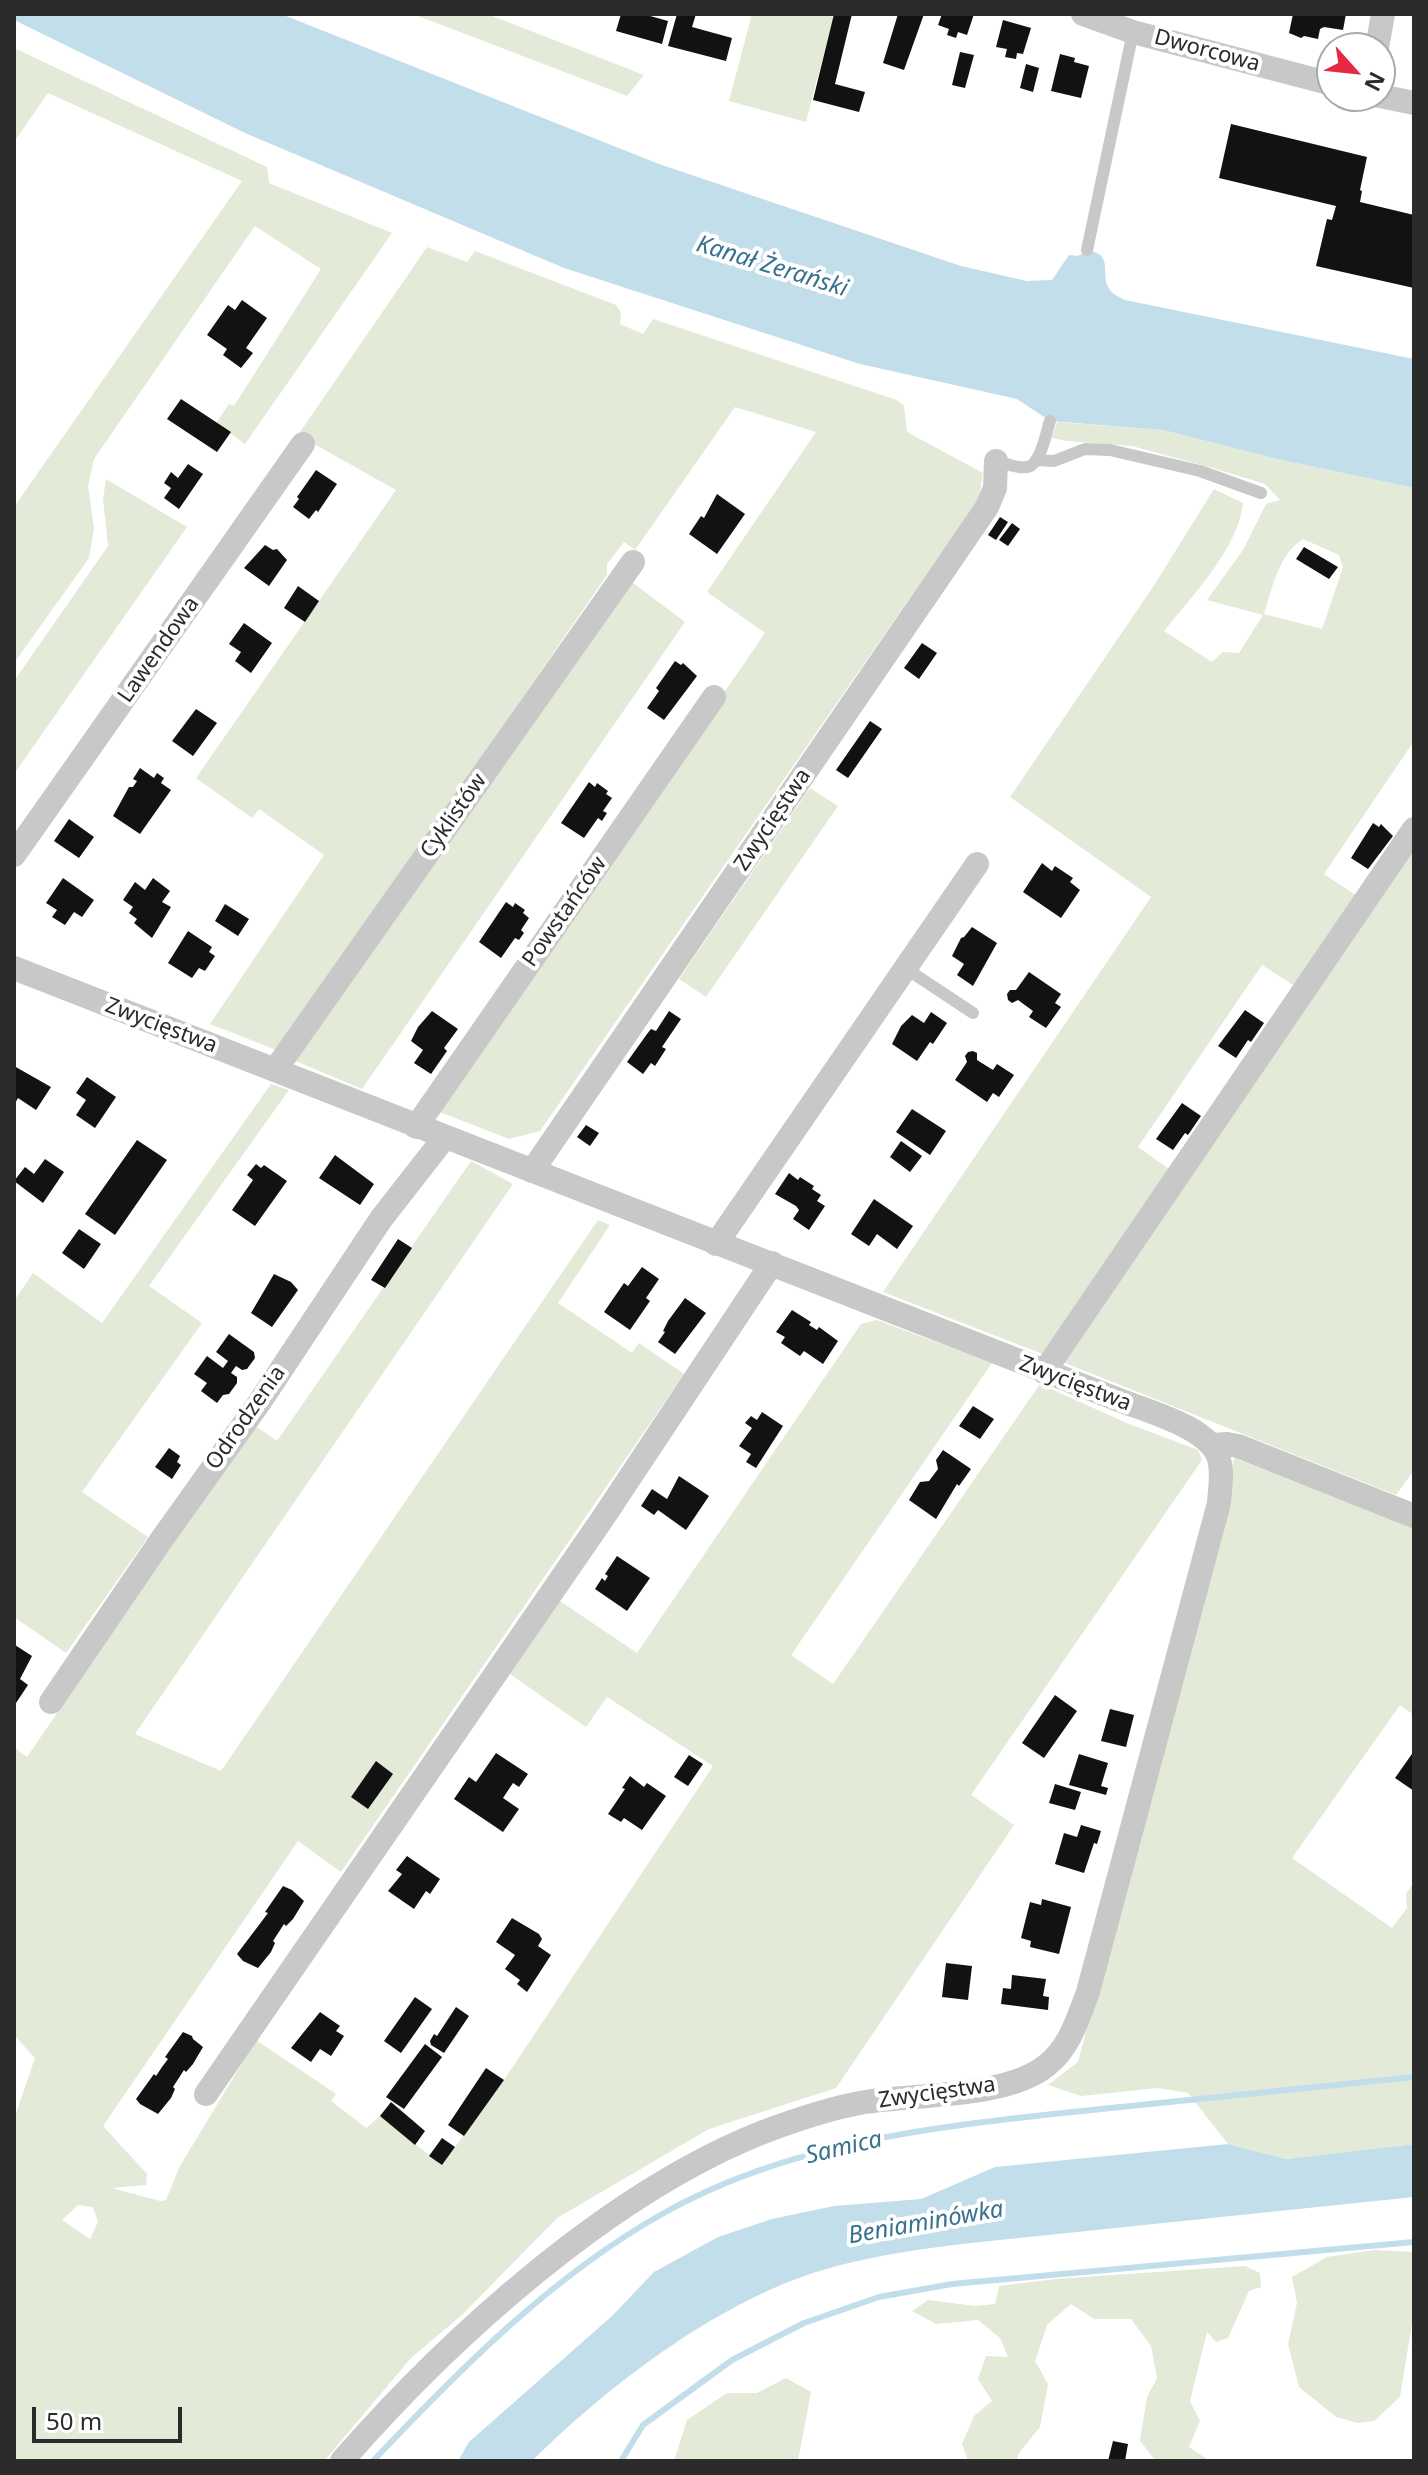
<!DOCTYPE html>
<html>
<head>
<meta charset="utf-8">
<style>
  body { margin:0 }
  #map { position:relative; width:1428px; height:2475px; overflow:hidden; background:#fff; font-family:"Noto Sans",sans-serif }
  canvas { display:block }
  .frame { position:absolute; inset:0; border:16px solid #2b2b2b; pointer-events:none }
  .north { position:absolute; left:1316px; top:32px; width:80px; height:80px; box-sizing:border-box; background:#fff; border:2px solid #aaa; border-radius:50%; rotate:117deg; font-size:22px; font-weight:700; line-height:32px; text-align:center; color:#2b2b2b }
  .north::after { content:''; display:block; margin:auto; width:28px; height:36px; background:#e72942; clip-path:polygon(50% 0,100% 100%,50% 72%,0 100%) }
  .scale { position:absolute; left:32px; top:2407px; width:150px; height:36px; box-sizing:border-box; border:4px solid #2b2b2b; border-top:0; padding-left:10px; font-size:24px; line-height:28px; white-space:nowrap; color:#2b2b2b; -webkit-text-stroke:6px #fff; paint-order:stroke }
</style>
</head>
<body>
<div id="map">
<canvas width="1428" height="2475"></canvas>
<div class="frame"></div>
<div class="north">N</div>
<div class="scale">50 m</div>
</div>
<script>
const ctx = document.querySelector('canvas').getContext('2d');
ctx.lineJoin = 'round';
function fillPath(path, color) { ctx.fillStyle = color; ctx.fill(path, 'evenodd'); }
function trace(path, color, width, dash) { ctx.strokeStyle = color; ctx.lineWidth = width; ctx.lineCap = dash ? 'butt' : 'round'; ctx.setLineDash(dash || []); ctx.stroke(path); }
function drawText(font, color, halo, rows, align = 'center') {
  ctx.font = font + ' "Noto Sans",sans-serif'; ctx.lineWidth = 8; ctx.setLineDash([]); ctx.textBaseline = 'middle'; ctx.strokeStyle = halo; ctx.fillStyle = color; for (const [text, x, y, turn = 0] of rows) {
    ctx.save(); ctx.translate(x, y); ctx.rotate((+turn || 0) * Math.PI / 180); ctx.textAlign = isNaN(turn) ? turn : align; if (halo) ctx.strokeText(text, 0, 0); ctx.fillText(text, 0, 0); ctx.restore();
  }
}
fillPath(new Path2D(`
  M413,14H487L644,75L627,96Z
  M752,14H834L806,122L729,101Z
  M14,48L267,167L269,183L392,233L245,444L216,423L229,404L234,406L321,269L255,226L94,459L88,486L94,528L89,558L14,663V507L242,181L48,93L14,142Z
  M427,247L467,262L475,251L616,305L621,313L620,324L643,334L653,319L897,400L904,406L907,432L983,473L979,498L540,1131L509,1139L437,1111L765,633L707,592L816,432L735,407L635,550L624,542L607,564V575L279,1051L210,1024L324,855L259,809L252,818L196,778L396,490L298,435Z
  M1057,422L1163,430L1277,459L1414,488V741L1324,874L1360,898L1298,988L1262,965L1138,1147L1172,1171L1045,1355L883,1292L1151,897L1010,797L1153,587L1214,489L1243,503C1238,549 1192,596 1164,631L1212,662L1223,652L1239,653L1263,615L1207,600L1243,550L1266,504L1280,500L1265,484L1209,467L1132,446L1066,441L1052,438ZM1303,539L1339,555L1343,567L1322,629L1264,614C1273,587 1278,555 1303,539Z
  M106,479L187,527L14,774V681L108,546L103,499Z
  M633,583L685,622L362,1089L293,1060L624,584Z
  M810,788L838,806L706,997L679,979Z
  M1414,842V1470L1396,1495L1060,1361Z
  M271,1084L289,1090L149,1286L202,1323L82,1492L148,1537L66,1653L14,1617V1301L33,1273L102,1323Z
  M471,1161L513,1184L135,1734L221,1771L598,1220L610,1225L558,1303L632,1353L639,1343L684,1374L341,1872L298,1841L103,2126L147,2174L146,2185L112,2188L160,2201L166,2200L180,2166L256,2040L336,2094L331,2101L366,2128L380,2116L442,2165L504,2080L713,1766L607,1697L586,1727L507,1672L557,1599L637,1653L861,1324L877,1320L992,1363L791,1655L833,1684L1040,1384L1129,1424L1198,1450L1202,1460L971,1795L1014,1825L836,2088L709,2129L557,2218L463,2314L411,2358L324,2461H14V2119L35,2058L14,2035V1747L27,1757L254,1425L277,1441ZM78,2205L93,2207L98,2222L90,2239L62,2220Z
  M1234,1458L1414,1528V1715L1400,1705L1292,1858L1392,1928L1407,1908L1406,1894L1414,1882V2144L1286,2159L1228,2144L1188,2093L1158,2088L1081,2096L1048,2085L1078,2062L1225,1506Z
  M1374,2250L1414,2252V2311L1400,2397L1374,2421L1358,2423L1336,2417L1299,2387L1288,2344L1297,2303L1292,2277L1327,2257Z
  M1245,2266L1260,2273L1261,2287L1249,2291L1228,2338L1216,2342L1207,2332L1190,2401L1200,2421L1189,2447L1210,2461L1155,2460L1140,2441L1147,2397L1157,2378L1151,2346L1131,2319H1094L1071,2304L1047,2325L1035,2361L1048,2384L1040,2427L1019,2453L1016,2461H968L962,2444L974,2416L992,2401L978,2379L986,2356L1008,2357L1000,2338L978,2320L936,2324L912,2311L928,2300L975,2306L995,2304L999,2286L1055,2279Z
  M786,2378L811,2392L798,2461H674L687,2420L727,2393H757Z`), '#e3ead8');
fillPath(new Path2D(`
  M14,14H281L659,164L961,266L1027,281L1052,280L1069,255L1078,256L1087,250C1118,255 1096,278 1113,293C1116,296 1121,298 1125,300L1414,359V488L1277,459L1163,430L1050,421L1017,399L860,364L564,268L245,133L14,20Z
  M1228,2144L1286,2159L1414,2144V2197L971,2243C925,2248 878,2255 833,2267C725,2296 611,2383 532,2461H458L469,2442L612,2316L654,2272L718,2237L772,2219L834,2206L921,2199L995,2167Z`), '#c3deeb');
trace(new Path2D(`
  M373,2461C460,2369 552,2276 662,2214C796,2138 951,2125 1101,2109C1205,2098 1310,2088 1414,2077
  M621,2461L643,2425L732,2360L804,2323L879,2297L952,2284L1414,2242`), '#c3deeb', 6);
fillPath(new Path2D(`
  M621,14H643L668,21L662,44L616,31Z
  M677,14H696L692,27L732,38L726,61L668,46Z
  M834,14H852L835,84L865,92L859,112L813,100Z
  M898,14H924L904,70L883,63Z
  M942,14H974L967,35L958,32L956,38L947,35L949,29L938,25Z
  M1293,14H1346L1343,30L1324,27L1320,29L1318,39L1304,36L1301,38L1289,33Z
  M1003,20L1031,28L1023,54L1017,53L1016,59L1005,57L1007,49L996,47Z
  M960,52L974,55L965,88L952,85Z
  M1060,54L1075,58L1074,62L1089,66L1081,98L1051,91Z
  M1026,64L1039,68L1033,92L1020,88Z
  M1231,124L1367,157L1360,190L1362,191L1360,202L1414,215V288L1316,266L1327,219L1332,220L1336,206L1219,178Z
  M242,300L267,318L246,348L253,353L241,368L223,355L227,349L207,335L228,305L235,310Z
  M181,399L231,432L217,452L167,419Z
  M188,464L203,474L179,509L164,498L171,488L164,483L171,472L178,478Z
  M316,470L337,484L318,512L316,510L309,519L293,507L299,499L297,497Z
  M717,494L745,514L717,554L689,534L701,516L704,518Z
  M1000,517L1008,522L996,540L988,535Z
  M1012,523L1020,529L1008,546L999,540Z
  M265,545L273,550L277,549L287,560L269,586L244,568Z
  M1304,547L1338,567L1329,579L1296,559Z
  M298,586L319,601L305,622L284,608Z
  M244,623L272,643L251,673L235,661L241,652L229,644Z
  M922,643L937,653L919,679L904,668Z
  M675,661L681,665L683,663L697,676L664,720L647,708L659,691L656,688Z
  M196,709L217,723L193,756L172,741Z
  M870,721L882,729L848,778L836,770Z
  M140,768L154,778L157,773L164,778L161,783L171,790L140,834L113,816L129,787H133L137,781L133,779Z
  M589,782L595,787L597,783L608,791L606,794L612,798L603,811L607,813L602,821L598,818L584,838L561,823Z
  M69,819L94,837L79,858L54,841Z
  M1373,823L1379,827L1381,824L1393,836L1368,869L1351,858Z
  M1042,863L1052,871L1055,866L1073,878L1070,882L1080,890L1061,918L1023,892Z
  M63,878L94,900L82,917L74,912L65,925L52,917L57,910L46,903Z
  M153,878L170,891L162,902L171,907L152,938L134,923L137,919L129,913L133,907L123,900L135,882L145,890Z
  M506,902L513,907L515,903L525,910L523,913L529,918L521,930L524,933L519,940L515,938L501,958L479,942Z
  M225,904L249,919L238,936L215,921Z
  M972,927L997,943L973,986L957,975L964,964L952,956L961,938L964,937Z
  M188,931L212,947L209,952L215,956L205,971L199,968L192,978L168,963Z
  M1029,972L1061,994L1055,1003L1061,1007L1046,1028L1029,1017L1033,1011L1018,1000L1012,1003L1008,1000L1007,994L1010,990H1016Z
  M1245,1010L1264,1023L1251,1042L1248,1040L1236,1058L1218,1046Z
  M432,1011L458,1029L444,1048L447,1051L431,1074L414,1063L423,1050L411,1041L418,1027Z
  M669,1011L681,1019L662,1047L666,1049L655,1066L651,1063L643,1074L627,1062L647,1034L651,1029L656,1031Z
  M931,1012L947,1023L933,1044L930,1042L917,1061L892,1044L901,1026L912,1015L924,1023Z
  M973,1051L977,1053V1060L993,1070L997,1064L1014,1075L999,1097L993,1093L987,1102L955,1080L967,1062L965,1056L968,1052Z
  M14,1066L51,1087L36,1110L18,1098L14,1105Z
  M87,1077L116,1097L95,1128L76,1115L86,1100L76,1093Z
  M1182,1103L1201,1116L1188,1135L1185,1133L1173,1150L1156,1139Z
  M912,1109L946,1131L930,1155L896,1132Z
  M586,1125L599,1133L590,1146L577,1137Z
  M137,1140L167,1160L115,1235L85,1214Z
  M901,1141L922,1156L910,1172L890,1157Z
  M335,1155L374,1184L360,1205L319,1178Z
  M45,1159L64,1172L43,1203L14,1181L25,1167L34,1174Z
  M256,1164L261,1168L264,1165L287,1181L255,1226L232,1210L253,1180L247,1175Z
  M789,1173L798,1180L800,1177L814,1186L812,1189L821,1195L817,1201L825,1206L809,1230L793,1219L799,1210L796,1206L775,1194Z
  M874,1199L913,1226L897,1249L877,1234L869,1246L851,1234Z
  M79,1229L101,1244L84,1269L62,1253Z
  M398,1239L412,1248L385,1288L371,1280Z
  M642,1267L659,1279L646,1298L650,1301L630,1330L604,1312L624,1283L628,1286Z
  M274,1274L291,1282L298,1290L272,1327L251,1313Z
  M685,1298L706,1313L675,1354L658,1342L665,1332L663,1331L668,1321Z
  M792,1310L811,1322L809,1325L817,1330L819,1327L838,1341L823,1364L804,1351L800,1356L781,1343L785,1337L776,1332Z
  M229,1334L254,1352L255,1358L247,1369L242,1370L236,1366L231,1373L237,1377V1383L229,1394L223,1395L217,1403L201,1391L207,1383L194,1374L207,1356L223,1368L228,1361L216,1352Z
  M973,1406L994,1419L980,1439L959,1426Z
  M762,1412L783,1426L756,1468L746,1462L751,1454L739,1446L752,1428L745,1423L751,1416L757,1420Z
  M169,1448L180,1456L177,1462L181,1465L172,1479L155,1467Z
  M943,1450L971,1469L959,1486L957,1484L936,1519L909,1500L920,1482L929,1481L938,1469L936,1460Z
  M679,1476L709,1496L686,1530L658,1510L654,1515L641,1506L652,1489L667,1499Z
  M617,1556L650,1578L627,1611L595,1589L602,1578L605,1581L608,1576L605,1574Z
  M15,1645L32,1656L20,1679L28,1685L16,1703Z
  M1055,1695L1077,1711L1044,1758L1022,1743Z
  M1110,1709L1134,1715L1126,1747L1101,1741Z
  M1414,1751V1791L1395,1778Z
  M496,1753L528,1774L519,1787L513,1783L503,1798L519,1809L503,1832L454,1799L469,1777L476,1782Z
  M1079,1754L1108,1763L1101,1786L1108,1788L1106,1795L1069,1785Z
  M689,1755L703,1764L688,1786L674,1777Z
  M376,1761L393,1774L368,1809L351,1797Z
  M630,1776L644,1787L647,1783L666,1796L642,1830L624,1818L621,1822L608,1814L625,1789L622,1788Z
  M1055,1784L1081,1792L1075,1810L1049,1803Z
  M1081,1825L1101,1831L1097,1844L1094,1843L1084,1873L1055,1864L1064,1833L1077,1837Z
  M407,1856L440,1879L430,1894L426,1891L414,1909L388,1891L402,1874L396,1870Z
  M283,1886L292,1890L304,1901L293,1919L286,1926L284,1924L273,1941L275,1943L271,1952L258,1968L243,1961L237,1954L268,1913L265,1912Z
  M1042,1899L1071,1907L1059,1954L1030,1947L1031,1941L1021,1938L1030,1902L1041,1905Z
  M512,1918L539,1934L542,1939L538,1946L551,1955L527,1992L517,1984L520,1980L505,1969L515,1955L496,1942Z
  M946,1963L972,1966L968,2000L942,1997Z
  M1012,1975L1046,1979L1043,1996L1049,1997L1048,2010L1001,2004L1003,1988L1011,1989Z
  M415,1997L432,2009L401,2053L384,2041Z
  M456,2007L469,2016L444,2053L431,2045L430,2041L434,2034L437,2036Z
  M320,2012L340,2026L336,2031L344,2036L331,2056L320,2049L311,2062L291,2048Z
  M183,2032L192,2036L193,2039L203,2047L193,2064L186,2072L184,2070L173,2087L175,2089L171,2098L158,2114L140,2104L136,2099L154,2074L156,2076L162,2067L168,2059L165,2057Z
  M425,2044L442,2057L404,2109L386,2097Z
  M486,2068L504,2080L464,2136L448,2125Z
  M391,2102L425,2131L415,2145L380,2116Z
  M442,2138L455,2147L442,2165L429,2156Z
  M1113,2441L1128,2444L1125,2461H1108Z`), '#121212');
trace(new Path2D(`
  M1087,250L1133,32
  M1036,460L1054,461L1085,449L1110,450L1200,471L1261,493
  M996,461C1004,463 1019,469 1028,467C1041,463 1046,433 1050,421
  M905,968L973,1013`), '#c8c8c8', 12);
trace(new Path2D(`
  M1083,14L1133,32L1332,84
  M1377,48L1383,14
  M1380,96L1414,103
  M14,855L303,444
  M14,968L1119,1400C1147,1411 1211,1428 1219,1459C1223,1473 1220,1488 1219,1503L1088,1992C1078,2018 1070,2047 1047,2065C1008,2098 915,2094 865,2102C830,2108 798,2119 766,2131C611,2191 450,2337 342,2461
  M275,1070L633,562
  M416,1127L714,697
  M532,1171L987,507L995,488L996,461
  M716,1244L977,864
  M1044,1372L1414,829
  M1213,1445L1227,1444L1238,1446L1414,1516
  M51,1702L162,1539L259,1403L381,1219L445,1137
  M206,2094L603,1518L772,1263`), '#c8c8c8', 24);
drawText('22px', '#2b2b2b', '#fff', [
  ["Dworcowa",1207,51,15],
  ["Lawendowa",159,650,-55],
  ["Cyklistów",454,816,-55],
  ["Zwycięstwa",773,820,-56],
  ["Powstańców",565,912,-55],
  ["Zwycięstwa",161,1026,21],
  ["Zwycięstwa",1075,1384,21],
  ["Odrodzenia",246,1418,-55],
  ["Zwycięstwa",937,2093,-8]
]);
drawText('italic 24px', '#39728d', '#fff', [
  ["Kanał Żerański",772,267,17],
  ["Samica",844,2148,-13],
  ["Beniaminówka",926,2223,-10]
]);
</script>
</body>
</html>
